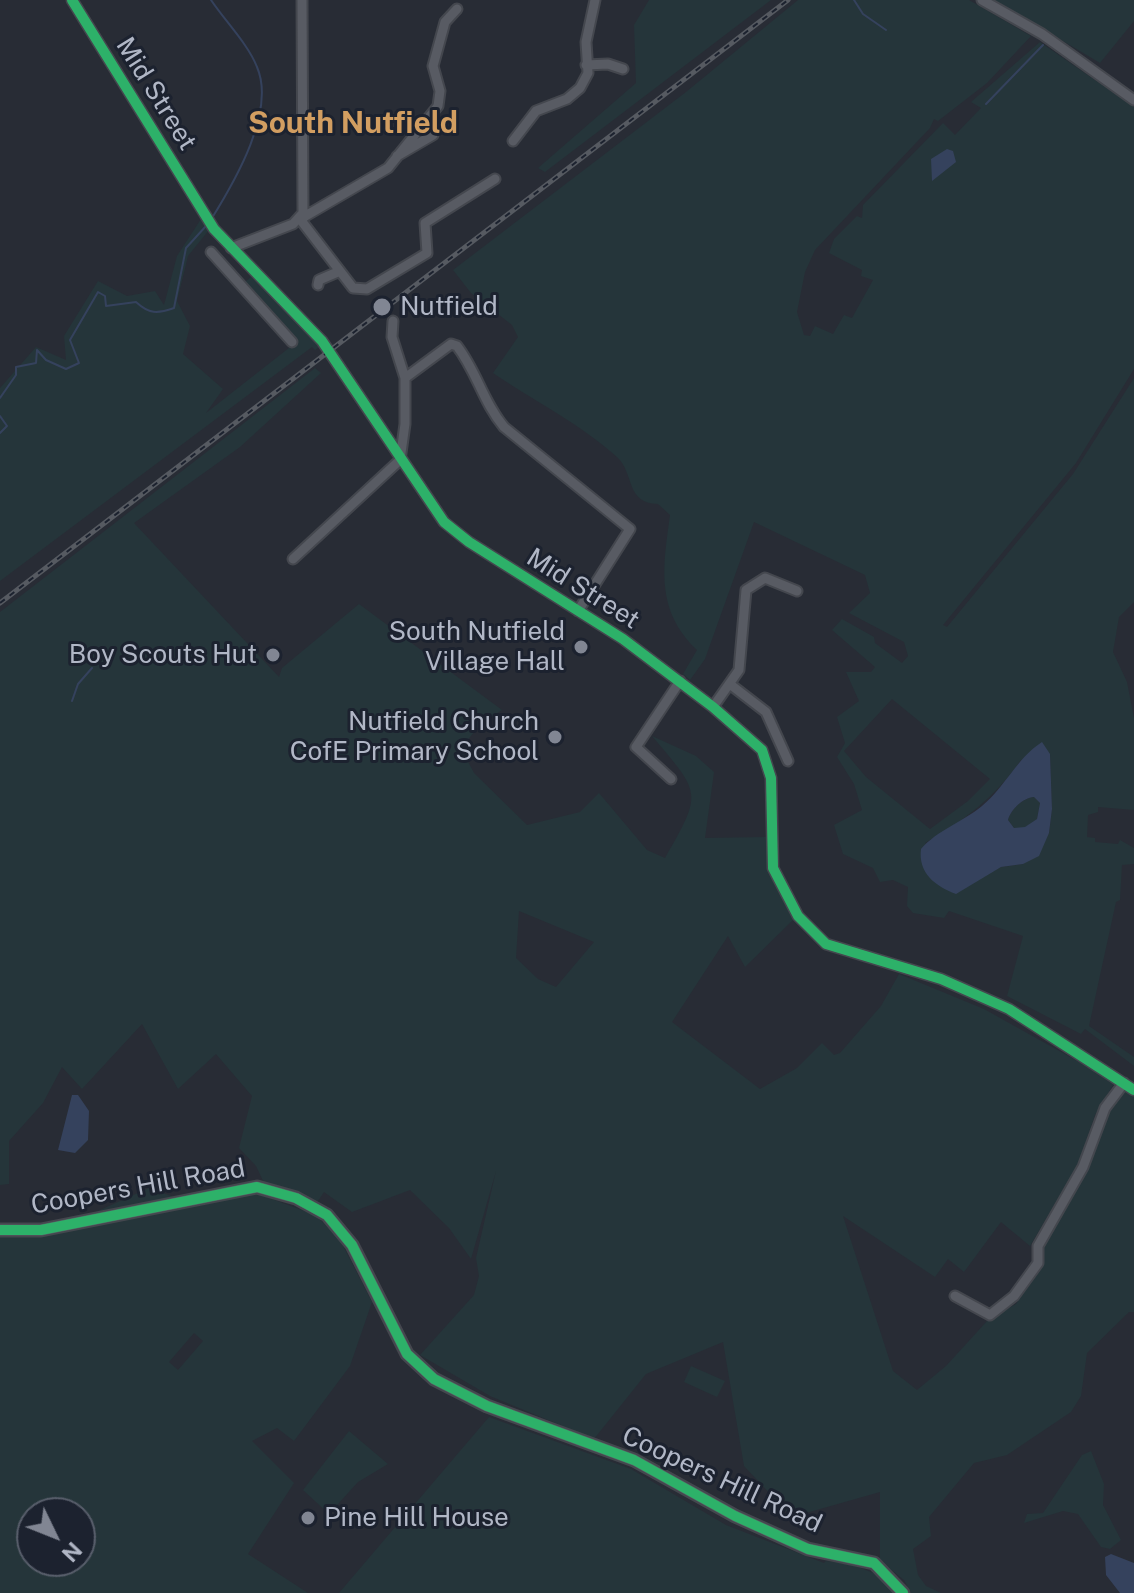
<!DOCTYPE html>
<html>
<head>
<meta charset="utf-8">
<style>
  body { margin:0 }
  #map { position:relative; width:1134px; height:1593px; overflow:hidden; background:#282c35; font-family:"Public Sans",sans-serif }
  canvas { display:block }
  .north { position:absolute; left:16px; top:1497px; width:80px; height:80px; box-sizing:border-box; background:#1c222f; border:2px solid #585e6b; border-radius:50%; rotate:133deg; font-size:22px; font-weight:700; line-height:32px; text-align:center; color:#b1b7c6 }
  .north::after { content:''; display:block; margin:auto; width:28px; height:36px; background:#818693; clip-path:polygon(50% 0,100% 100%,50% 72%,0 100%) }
</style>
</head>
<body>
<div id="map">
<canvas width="1134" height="1593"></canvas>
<div class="north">N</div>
</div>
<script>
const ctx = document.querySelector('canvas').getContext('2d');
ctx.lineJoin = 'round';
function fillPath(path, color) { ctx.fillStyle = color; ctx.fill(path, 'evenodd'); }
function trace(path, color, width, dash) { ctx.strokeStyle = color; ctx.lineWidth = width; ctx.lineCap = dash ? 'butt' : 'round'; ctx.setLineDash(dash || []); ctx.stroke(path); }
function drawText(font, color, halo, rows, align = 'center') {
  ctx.font = font + ' "Public Sans",sans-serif'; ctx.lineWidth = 6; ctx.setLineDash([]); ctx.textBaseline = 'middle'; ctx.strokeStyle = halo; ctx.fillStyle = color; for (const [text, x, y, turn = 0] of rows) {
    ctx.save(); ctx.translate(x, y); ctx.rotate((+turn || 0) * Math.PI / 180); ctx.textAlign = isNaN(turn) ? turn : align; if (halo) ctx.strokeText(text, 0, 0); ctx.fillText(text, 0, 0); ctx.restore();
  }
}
fillPath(new Path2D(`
  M649,0H771L545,172L538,168L636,83L634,25Z
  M798,0H969L1031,36L987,83L938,121L934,119L930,128L815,250L805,272L797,312L804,335L810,336L815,326L833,334L844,315L852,318L873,280L861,276L862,270L829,253L834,239L857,216L862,218L863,205L943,123L955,135L981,108L971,102L1040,42L1134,107V369L1076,463L943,625L947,627L1073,474L1134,378V602L1119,617L1113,652L1127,682L1134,718V810L1098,807V812L1088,815L1087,837L1095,838V842L1118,844L1120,840L1134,848V864L1122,865L1120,900L1116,902L1089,1026L1134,1057V1066L1085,1029L1081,1034L1007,996L1023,936L949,911L944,918L913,913L907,906L908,887L893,880L880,882L873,868L843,854L834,825L862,810L854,784L837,757L845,743L837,717L859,701L846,672H871L875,667L832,630L842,619L874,637L875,643L902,663L908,656L904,642L849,613L870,593L865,575L754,522L705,659L690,680L683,674L697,650C655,610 663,567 670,515L658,504C625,503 635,474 617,457C579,423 534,401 493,373L518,337L512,325L471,293L453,270L686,92ZM892,699L990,779L968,801L930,829L866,777L844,751ZM1050,754L1052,809L1049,833L1023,864L1001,867L986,874L925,843C964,821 995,797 1021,760Z
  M994,0H1134V21L1100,63Z
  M201,219L209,230L188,256L177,301L190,326L183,354L223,389L206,413L294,344L295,338L245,282L251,277L322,345L315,350L312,347L0,581V388L36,347L66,360L64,336L98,281L127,296L155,291L164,305L177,256Z
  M315,368L321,373L240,447L134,523L279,677L282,668L359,604L502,710L480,725L461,748L474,773L527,825L580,812L599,793L647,850L665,858C703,792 701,794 652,736L696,756L714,772L705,838L766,837L769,868L795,918L745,967L728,936L672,1022L760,1089L797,1068L822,1043L834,1055L840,1053L881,1006L899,974L984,1009L1115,1082L1095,1115L1078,1165L1030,1246L1001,1222L964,1272L948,1259L935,1277L843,1216L893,1371L917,1390L946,1366L988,1320L1016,1304L1043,1266L1044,1246L1091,1163L1088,1160L1105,1115L1125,1090L1134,1096V1312H1129L1087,1353L1081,1396L1071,1412L1007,1455L974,1463L929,1517L931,1536L913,1549L918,1575L926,1586L941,1593H911L904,1580L880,1561V1492L792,1517L744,1466L723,1342L646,1374L594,1439L490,1396L420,1355L474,1295L479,1276L476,1258L496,1171L471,1259L449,1228L410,1190L352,1212L324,1192L316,1204L265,1185L256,1166L239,1148L252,1096L216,1054L178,1089L142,1024L82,1089L62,1067L43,1103L9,1141V1184L0,1185V612ZM519,911L594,942L556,987L538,979L516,958Z
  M1034,797L1040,803L1037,819L1025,828H1014L1008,820C1011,809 1023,798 1034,797Z
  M149,1188L199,1206L253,1192L315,1215L339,1238L372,1302L350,1366L294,1441L277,1428L252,1441L294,1483L248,1554L308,1593H0V1237L49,1233ZM194,1333L203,1341L178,1370L169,1362ZM32,1513H80V1561H32Z
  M691,1366L725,1381L717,1397L684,1382Z
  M489,1417L631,1469L726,1525L824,1563L826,1561C857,1565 877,1570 899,1593H339Z
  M349,1431L388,1464L358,1482L329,1514L303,1490Z
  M1091,1451L1104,1484L1103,1505L1121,1540L1110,1549L1101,1547L1078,1514L1063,1511L1024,1523L1027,1514L1043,1513L1082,1455Z`), '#25353a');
fillPath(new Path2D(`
  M947,149L953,151L956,162L932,181L931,159Z
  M1042,742L1050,754L1052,809L1049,833L1039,856L1023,864L1001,867L956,894C935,886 918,873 921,849C936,831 964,821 982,806C1005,787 1017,758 1042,742ZM1034,797L1040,803L1037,819L1025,827L1014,828L1008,820C1011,809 1023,798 1034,797Z
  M72,1095H78L89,1111L88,1140L75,1153L58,1150Z
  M1111,1554L1134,1563V1593H1120L1106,1575L1105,1557Z`), '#35425d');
trace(new Path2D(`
  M211,0C225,21 248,44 257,67C276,111 235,181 212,218
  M854,0L863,14L886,30
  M986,104L1043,45
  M0,398L16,375V367L36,363L37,350L46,360L66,369L79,363L70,340L98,292L105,296L106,306L136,302C149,314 157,314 174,308L186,248L206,226
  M0,416L7,426L0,433
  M72,701L78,684L92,668`), '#35425d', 2);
const minor = new Path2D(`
  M72,0L214,229L322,341L444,522L469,542L623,639L713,707L762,750L771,778L773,868L798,916L826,944L941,979L1009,1009L1134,1090
  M982,0L1042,34L1134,100
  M457,9L445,22L433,66L440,91L438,106L388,168L302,218L303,223L353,288L367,289L427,253L425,223L495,179
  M586,65L608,64L623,69
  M513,141L536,111L567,99L580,88L588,73L586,42L595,0
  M397,156L433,135
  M231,248L293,224L303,213L302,0
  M211,252L292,342
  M318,285L319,280L340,271
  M405,378L451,344L457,346C477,372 483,402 504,427L630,529L578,611
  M293,559L400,460L405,424V378L392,337L393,321
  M731,685L766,712L788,761
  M713,707L739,670L746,590L765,578L797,591
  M671,779L636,747L680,681
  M955,1296L990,1315L1014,1296L1038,1263V1246L1083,1167L1105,1108L1124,1083`);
const tertiary = new Path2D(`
  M0,1230H41L257,1187L296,1198L327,1215L352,1245L407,1354L434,1379L487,1406L634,1460L735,1516L808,1549L874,1563L903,1593`);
trace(minor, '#44474e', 13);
trace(tertiary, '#44474e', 15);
trace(minor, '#585b63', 9);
trace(tertiary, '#585b63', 11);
const rail = new Path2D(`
  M0,603L788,0`);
trace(rail, '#565a61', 5);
trace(rail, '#1c222f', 2, [6]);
trace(new Path2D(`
  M72,0L214,229L322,341L444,522L469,542L623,639L713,707L762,750L771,778L773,868L798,916L826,944L941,979L1009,1009L1134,1090
  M0,1230H41L257,1187L296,1198L327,1215L352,1245L407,1354L434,1379L487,1406L634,1460L735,1516L808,1549L874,1563L903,1593`), '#2db169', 10);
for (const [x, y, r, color] of [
  [382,307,10,"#818693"],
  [581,647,8,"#818693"],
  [273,655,8,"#818693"],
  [555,737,8,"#818693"],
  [308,1518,8,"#818693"]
]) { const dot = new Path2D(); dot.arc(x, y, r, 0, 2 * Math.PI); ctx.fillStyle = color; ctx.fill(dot); trace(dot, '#1c222f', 3); }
drawText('26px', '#b1b7c6', '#1c222f', [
  ["Mid Street",156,94,58],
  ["Mid Street",583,589,32],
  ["Coopers Hill Road",138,1187,-10],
  ["Coopers Hill Road",722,1480,25]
]);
drawText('26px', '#b1b7c6', '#1c222f', [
  ["Nutfield",400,307,"left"],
  ["South Nutfield",565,632],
  ["Village Hall",565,662],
  ["Boy Scouts Hut",257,655],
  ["Nutfield Church",539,722],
  ["CofE Primary School",539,752],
  ["Pine Hill House",324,1518,"left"]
], 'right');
drawText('bold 30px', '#d29e61', '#1c222f', [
  ["South Nutfield",353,124]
]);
</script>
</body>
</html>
